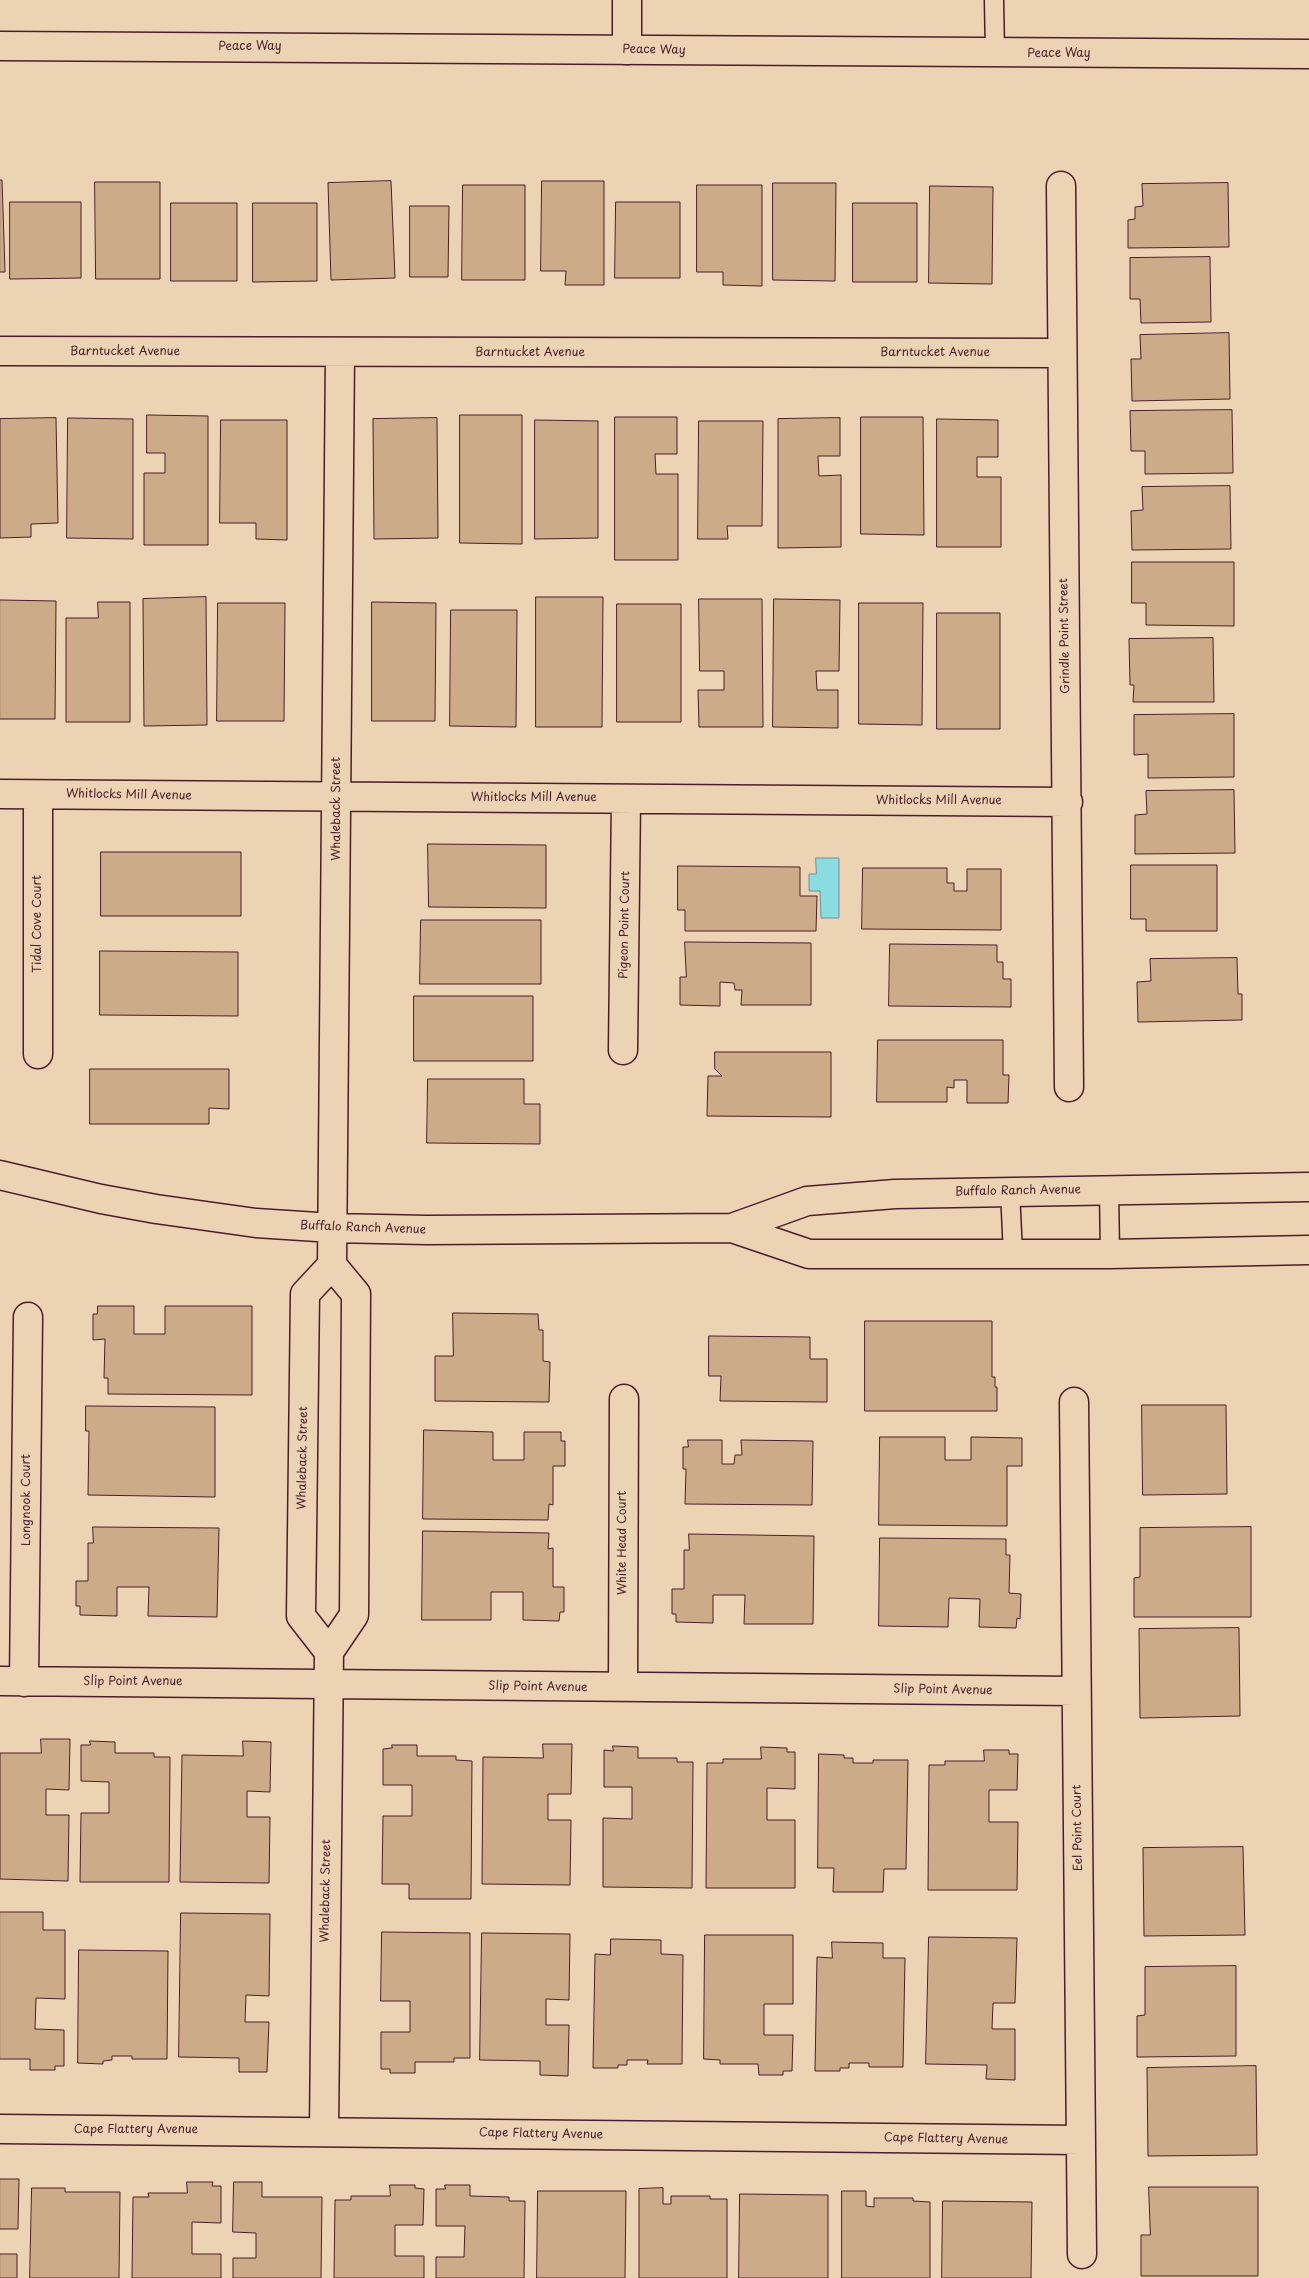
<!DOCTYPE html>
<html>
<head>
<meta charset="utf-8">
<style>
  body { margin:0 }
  canvas { display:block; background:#ecd3b4 }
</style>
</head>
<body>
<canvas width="1309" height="2278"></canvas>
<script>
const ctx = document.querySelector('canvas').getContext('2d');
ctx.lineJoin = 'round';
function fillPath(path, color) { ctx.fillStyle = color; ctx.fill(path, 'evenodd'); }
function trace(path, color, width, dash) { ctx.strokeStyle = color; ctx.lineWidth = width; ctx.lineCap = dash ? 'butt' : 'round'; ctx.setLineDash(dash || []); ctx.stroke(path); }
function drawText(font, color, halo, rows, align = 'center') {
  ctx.font = font + ' "Playpen Sans",sans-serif'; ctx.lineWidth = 4; ctx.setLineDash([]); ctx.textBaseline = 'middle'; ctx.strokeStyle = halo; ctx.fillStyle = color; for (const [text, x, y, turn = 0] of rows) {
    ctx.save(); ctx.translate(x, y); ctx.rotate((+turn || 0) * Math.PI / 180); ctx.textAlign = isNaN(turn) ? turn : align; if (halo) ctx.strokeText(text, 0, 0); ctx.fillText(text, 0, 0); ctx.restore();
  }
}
const water = new Path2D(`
  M816,858H839V918H821L820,891H809V874H816Z`);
fillPath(water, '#8adce1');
trace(water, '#709098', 1);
const building = new Path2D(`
  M0,180H2L5,272H0Z
  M391,181L395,278L331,280L328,183Z
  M542,181H604V285H565L566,271H541Z
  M95,182H160V279H96Z
  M773,183H836L835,281L773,280Z
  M1228,183L1229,247L1128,248V220L1135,219V207L1143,206L1142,184Z
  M463,185H525V280H462Z
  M697,185H762V286L723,285V272H697Z
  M930,186L993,187L992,284L929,283Z
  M10,202H81V278L10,279Z
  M616,202H680V278H615Z
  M171,203H237V281H171Z
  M253,203H317V281L253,282Z
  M853,203H917V282H853Z
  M410,206H449L448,277H410Z
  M1210,257L1211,322L1141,323L1140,299H1130V258Z
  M1229,333L1230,399L1132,401L1131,359H1141L1140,335Z
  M1232,410L1233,473L1145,474V451H1131L1130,411Z
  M147,415L208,416V545H144V473H165V453H147Z
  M460,415H522V544L460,543Z
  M615,417H677V454H655L656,474H678V560H615Z
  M861,417H923L924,535L861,534Z
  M56,418L58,523L31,524V537L0,538V419Z
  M68,418L133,419V539L67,538Z
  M437,418L438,538L374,539L373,419Z
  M840,418V456H818L819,476L841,475V547L778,548V419Z
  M937,419L998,420V457H977V477H1001V547H937Z
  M221,420H287V540L256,539V523H220Z
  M535,420L598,421V538L535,539Z
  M699,421H763L762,526H727L728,539H698Z
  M1230,486L1231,549L1132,550L1131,511L1143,510L1142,487Z
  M1132,562H1234V626L1146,625V603H1132Z
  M206,597L207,725L144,726L143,599Z
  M536,597H603L602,727H536Z
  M699,599H762L763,727H699L698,690H724V671H700Z
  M774,599L840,600L839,671H816L817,690H838V728L773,727Z
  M0,600L56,601L55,719H0Z
  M98,602H130V722H66V618H98Z
  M372,602L436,603L435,721H372Z
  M218,603H285L284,721H217Z
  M859,603H923L922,725L859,724Z
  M617,604H681V722H617Z
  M451,610H517L516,727L450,726Z
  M937,613H1000V729H937Z
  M1213,638L1214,702H1133L1134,685H1130L1129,639Z
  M1234,714V777L1148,778V754L1134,755V715Z
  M1234,790L1235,853L1135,854V815L1147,814L1146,791Z
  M428,844L546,845V908L429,907Z
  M101,852H241V916H101Z
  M1131,865H1217V931H1146V919H1131Z
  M678,866L800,867V896H817L816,931H685V910H678Z
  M863,868H947V883H954V891H967V869H1001V930L862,929Z
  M421,920H541V984H420Z
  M685,942L811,943V1005H741L742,990H735L734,983L720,982V1006L680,1005V977H686Z
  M890,944L997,945V962H1003V979H1011V1007L889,1006Z
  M100,951L238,952V1016L100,1015Z
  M1237,958L1238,994H1242V1020L1138,1022L1137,982L1151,981L1150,959Z
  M414,996H533V1061H414Z
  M878,1040H1003V1075H1009L1008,1103H967V1080H954V1088L947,1087V1102H877Z
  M715,1052H831V1117L707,1116L708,1076H722L715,1069Z
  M90,1069H229V1109L209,1108V1124H90Z
  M428,1079H524V1104H540V1144L427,1143Z
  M98,1306H134V1334H165V1306H252V1395L108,1394V1378H104L105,1339L93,1340V1314H97Z
  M453,1313L538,1314L539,1330H543V1361L550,1362L549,1402L435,1401V1356H453Z
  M865,1321H992V1377H995V1387H997V1411H865Z
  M709,1336L810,1337V1359H827V1402L720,1401L721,1376H709Z
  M1142,1405H1226L1227,1494L1143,1495Z
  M86,1406L215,1407V1497L88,1495L89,1431H86Z
  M424,1430L493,1432V1460H524V1432H561V1441H565V1466H553V1505L549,1504L548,1520L423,1519Z
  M880,1437H945V1460H971V1437L1022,1438V1466H1007V1526L879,1525Z
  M688,1440H722V1464H734L735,1455H742L741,1440L813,1441L812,1505L685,1504L686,1469H683V1447H688Z
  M93,1527L219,1528L217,1617L148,1616L149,1587H117V1616L80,1615V1606H76V1581H88V1543H93Z
  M1251,1527V1617H1134V1578L1140,1577V1528Z
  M423,1531L549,1533L548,1549L553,1548V1587H564V1612H560L559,1621L523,1620V1592H491V1620H422Z
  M689,1534L814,1536L813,1624H744L745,1595H713V1623L676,1622V1614H672V1589H684V1550H689Z
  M880,1538L1006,1539V1555H1010L1009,1593L1021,1594L1020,1619L1017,1618L1016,1628L979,1627L980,1599L949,1598L948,1627L879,1626Z
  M1239,1628L1240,1716L1140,1718L1139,1629Z
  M41,1739H70L69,1790L46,1789V1815H69L68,1881L0,1879V1753H41Z
  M90,1741L115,1742V1753H154V1757H170L169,1882H80L81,1813H109V1782L81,1781V1745H90Z
  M243,1741L271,1742L270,1792L247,1791V1817H270L269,1883L180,1882L182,1755L243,1756Z
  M543,1744H572L571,1794H548V1820H571L570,1885L482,1884L483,1757L543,1758Z
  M392,1745H417V1756H456V1760L472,1761L471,1899H409V1884H382L383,1816H412V1785H383V1749L392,1748Z
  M613,1746L638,1747V1758H677V1762H693L692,1888L603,1887V1818L632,1819V1787H604V1750L613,1751Z
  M761,1747L787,1748V1752H795V1789L767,1788V1820H795V1888H706L707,1763H723V1759H761Z
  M984,1750H1009V1754H1018L1017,1790H989V1822H1018L1017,1890H928L929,1765H945V1761H984Z
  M819,1754L844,1755V1758H853V1763H873V1760H908L906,1869H884L883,1892H833L834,1868H818Z
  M1243,1847L1245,1935L1144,1936L1143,1848Z
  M0,1912H43V1930H65V1999L36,1998L35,2029L64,2030V2066H55V2070H30V2059H0Z
  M181,1913L270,1914L269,1996L246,1995L245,2022H269L267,2072H239V2058L179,2057Z
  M382,1932L470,1933V2058H454V2062H415V2073H390V2069H381V2032H410V2001H381Z
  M482,1933L570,1934L569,2000L546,1999V2025H569L568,2076L540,2075V2061L480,2060Z
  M705,1935H793V2004H764V2035H793L792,2071H783V2075H759L758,2064H720V2060L704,2059Z
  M929,1937L1017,1938L1015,2003H993L992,2029H1015V2080L986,2079L987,2065L926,2064Z
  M611,1939L661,1940V1954L683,1955L682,2064H647L648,2060H627V2065H618V2068H593L595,1954L610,1955Z
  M832,1942L883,1943V1958H905L903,2067H869V2063H849V2068H840V2071H815L817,1957L832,1958Z
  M79,1950L168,1951L167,2059H132V2056H112V2060L103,2061V2064L78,2063Z
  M1236,1966V2056L1137,2057V2016L1145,2015V1967Z
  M1256,2066L1257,2155L1148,2156L1147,2068Z
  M0,2179H19L18,2229H0Z
  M187,2182H213L212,2186H221V2223L192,2222V2254H221V2278H132L133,2197H149L148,2193H187Z
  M234,2182H262V2197H322L321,2278H233V2258H256V2233L233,2232Z
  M390,2185H415V2188L424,2189L423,2225H395V2256H424V2278H334L335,2200H351V2196H390Z
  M445,2185H470V2196L509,2197V2201H525L524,2278H436V2257H464L465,2226H436V2189H445Z
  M1149,2187H1258V2276H1141V2235H1150Z
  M32,2188H65V2192H120L119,2278H30Z
  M663,2188V2204H671V2196H710V2199H727V2278H639V2189Z
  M538,2191H626L625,2278H537Z
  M842,2191H866V2206L874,2207V2198H913V2201L930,2202V2278H842Z
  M740,2194L828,2195V2278H739Z
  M943,2201L1032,2202L1031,2278H942Z
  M0,2254H17V2278H0Z`);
fillPath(building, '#ccac88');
trace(building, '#4a1f2b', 1);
const lane = new Path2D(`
  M994,0L995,54
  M1109,1189L1110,1254
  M1010,1191L1013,1254`);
const street = new Path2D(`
  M627,0V50
  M1061,186C1061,486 1068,786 1069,1087
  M0,351L1061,353
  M0,794L1068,802
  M38,795V1054
  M623,1050L626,799
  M0,1175L101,1199L156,1209L256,1223L333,1228L427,1230L732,1228L809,1254H1110L1309,1250
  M732,1228L807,1201L895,1194L1309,1187
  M1074,1402L1082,2254
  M329,1652L301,1616L305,1294L332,1265
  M0,1681L1076,1691
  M24,1682L28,1317
  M623,1687L624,1399
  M0,2129L1081,2140
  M324,2131L329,1652L354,1615L356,1294L332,1265L340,353`);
const secondary = new Path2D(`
  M0,46L1309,54`);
trace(lane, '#4a1f2b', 21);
trace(street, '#4a1f2b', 31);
trace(secondary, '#4a1f2b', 31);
trace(lane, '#ecd3b4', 18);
trace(street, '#ecd3b4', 28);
trace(secondary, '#ecd3b4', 28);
drawText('12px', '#4a1f2b', '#ecd3b4', [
  ["Peace Way",250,47],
  ["Peace Way",654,50,1],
  ["Peace Way",1059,54],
  ["Barntucket Avenue",125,352],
  ["Barntucket Avenue",530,353],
  ["Barntucket Avenue",935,353],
  ["Grindle Point Street",1065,636,-91],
  ["Whitlocks Mill Avenue",129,795,1],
  ["Whitlocks Mill Avenue",534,798],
  ["Whitlocks Mill Avenue",939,801],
  ["Whaleback Street",337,809,-90],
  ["Tidal Cove Court",38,924,-90],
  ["Pigeon Point Court",625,925,-89],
  ["Buffalo Ranch Avenue",1018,1191,-1],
  ["Buffalo Ranch Avenue",363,1228,2],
  ["Whaleback Street",303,1458,-89],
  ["Longnook Court",27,1500,-90],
  ["White Head Court",623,1543,-90],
  ["Slip Point Avenue",133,1682],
  ["Slip Point Avenue",538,1687,1],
  ["Slip Point Avenue",943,1690,1],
  ["Eel Point Court",1078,1828,-91],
  ["Whaleback Street",326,1891,-89],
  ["Cape Flattery Avenue",136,2130],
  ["Cape Flattery Avenue",541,2134,1],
  ["Cape Flattery Avenue",946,2139,1]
]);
</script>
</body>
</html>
